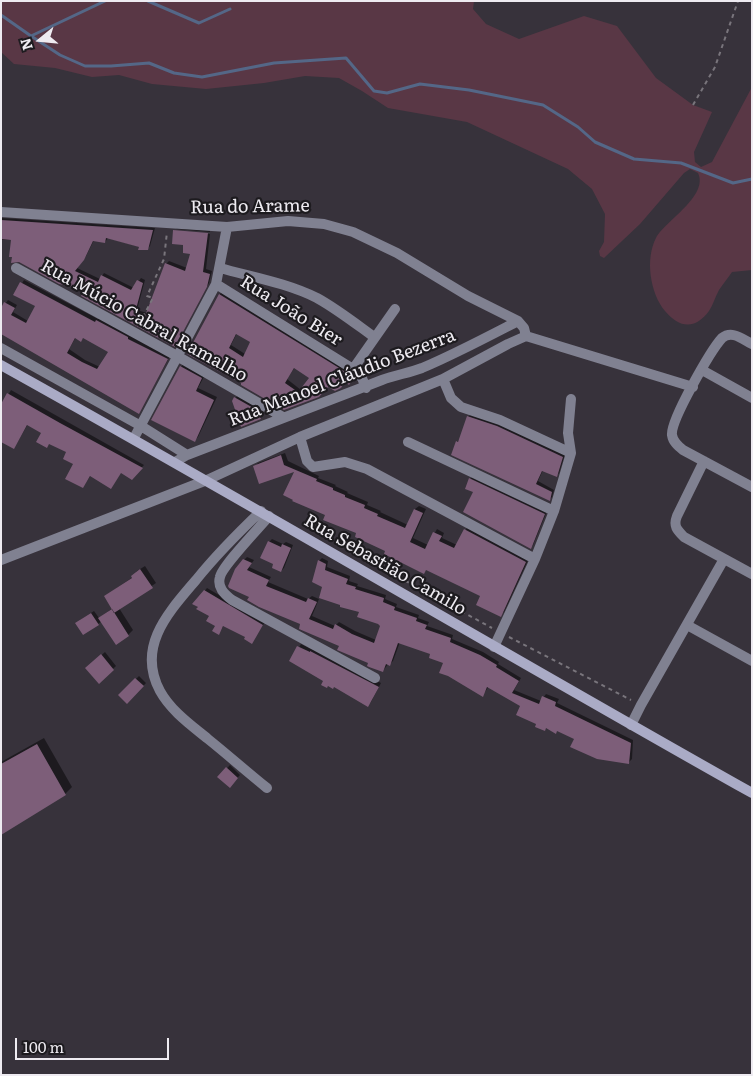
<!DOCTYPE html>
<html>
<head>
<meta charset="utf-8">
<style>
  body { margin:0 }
  #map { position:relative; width:753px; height:1076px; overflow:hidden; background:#37323b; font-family:Literata,serif }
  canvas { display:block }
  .frame { position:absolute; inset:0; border:2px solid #eeebf1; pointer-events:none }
  .north { position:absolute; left:15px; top:15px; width:50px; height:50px; -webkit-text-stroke:4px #1d1b1f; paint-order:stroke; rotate:253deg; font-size:14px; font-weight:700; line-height:20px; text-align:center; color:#eeebf1 }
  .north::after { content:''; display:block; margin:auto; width:18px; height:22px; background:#eeebf1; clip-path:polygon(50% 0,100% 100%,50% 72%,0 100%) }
  .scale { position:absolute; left:15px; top:1038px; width:154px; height:22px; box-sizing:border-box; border:2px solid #eeebf1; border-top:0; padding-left:6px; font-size:15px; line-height:18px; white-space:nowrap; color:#eeebf1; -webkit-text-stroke:4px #1d1b1f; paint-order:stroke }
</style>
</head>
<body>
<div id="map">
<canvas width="753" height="1076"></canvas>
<div class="frame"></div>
<div class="north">N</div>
<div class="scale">100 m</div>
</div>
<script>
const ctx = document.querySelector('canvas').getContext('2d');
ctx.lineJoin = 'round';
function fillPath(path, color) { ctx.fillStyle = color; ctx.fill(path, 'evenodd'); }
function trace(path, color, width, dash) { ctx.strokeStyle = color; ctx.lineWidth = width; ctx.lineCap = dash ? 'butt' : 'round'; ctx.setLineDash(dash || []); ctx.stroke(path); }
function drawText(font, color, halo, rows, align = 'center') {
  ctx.font = font + ' Literata,serif'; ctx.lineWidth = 4.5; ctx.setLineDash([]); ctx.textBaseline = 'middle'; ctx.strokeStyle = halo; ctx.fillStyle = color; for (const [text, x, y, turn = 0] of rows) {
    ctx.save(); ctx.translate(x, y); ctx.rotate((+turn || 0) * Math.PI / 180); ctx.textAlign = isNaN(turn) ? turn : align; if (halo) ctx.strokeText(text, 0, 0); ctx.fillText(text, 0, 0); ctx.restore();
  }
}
fillPath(new Path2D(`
  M1,1H474L473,9L486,24L519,39L584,16L617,26L656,78L693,105L712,112L694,152L695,162L701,167L712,162L752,87V270L732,272C728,278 723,284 719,290C715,297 713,305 709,311C695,330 679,328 665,311C650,293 645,259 656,238C665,221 709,196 698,173L690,169L684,173L640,224L604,258L600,256L599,251L604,242L605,214L592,189L568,169L467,122L388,108L362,91L339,78L305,76L264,83L206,89L152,84L119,75L92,77L55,68L14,64L1,52Z`), '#593745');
fillPath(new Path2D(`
  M1,218L155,228L150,246L147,249L108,238L105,242L94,240L86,256L77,268L100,279L104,273L134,288L141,278L145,280L137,310L147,313L166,264L169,261L187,268L192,253L174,231L175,230V232L210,234L206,269L212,271L209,283L177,343L87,288L12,240H1Z
  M177,228L210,230V232L176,229Z
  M24,280L98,319L100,317L170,356L139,412L1,333V306L3,307L8,300L17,305L13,312L28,321L36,305L15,295ZM76,337L81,340L84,337L110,352L100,367L85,360L69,349Z
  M222,292L355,375L352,381H346L340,387L328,385L285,408L209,364L220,294ZM237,333L252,342L245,354L231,345ZM295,367L311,378L301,390L287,379Z
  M184,363L205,375L198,388L217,397L198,437L195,440L153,420L181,367Z
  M11,390L144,465L132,478L121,472L111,487L91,475L83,487L74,464L67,452L43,432L28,424L14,448L1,407Z
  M238,395L260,408L263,416L260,418L233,401Z
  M471,414L501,424L565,454L559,473L557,475L543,470L538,481L554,490L552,497L549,500L457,442L460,439L468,417Z
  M285,453L288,461L319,476L318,478L336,485L335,486L348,492L347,493L368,502L367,505L381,511L380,512L408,525L415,509L419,506L426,509L413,538L428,545L437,529L444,533L442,538L457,545L468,526L529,558L504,612L500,615L482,596L387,551L326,514L285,495L296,470L260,482L255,467L258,463Z
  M473,476L547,511L533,545L531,547L475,491L470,479Z
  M272,539L283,544L286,542L293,545L284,568L281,571L275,564L269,542Z
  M247,557L254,560L249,567L271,577L268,582L308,599L312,596L319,599L312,616L335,626L339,622L355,631L376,640L381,626L324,586L319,561L322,558L328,561L327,567L350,576L349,581L358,584L357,586L386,595L385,599L397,604L396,607L419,615L418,618L429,622L427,626L453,635L452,639L483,652L499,662L498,664L521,678L514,690L541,701L546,694L559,699L557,703L633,740L632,759L629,762L557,730L538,723L521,706L489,686L483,695L444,662L431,654L400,642L393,661L390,664H388L383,671L341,645L250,596L244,560Z
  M145,566L156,583L119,608L133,630L128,635L116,643L102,621L98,624L80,620L94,611L99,618L113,608L105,596L133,577L137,571Z
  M207,588L265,622L252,642L246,636L224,625L219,633L211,615L194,604Z
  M301,644L313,650L314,648L381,683L371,702L368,705L334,686L329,685L327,687L324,680L291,661Z
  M105,652L116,666L99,682L87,668Z
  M139,676L146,683L127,703L120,695Z
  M44,738L72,787L65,794L1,833V762Z
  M230,765L240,775L230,786L219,777Z`), '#0007');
trace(new Path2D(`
  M148,1L199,23L230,9
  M1,15L31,36L105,1
  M31,36L60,55L85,66H111L149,63L174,73L202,77L274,63L346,58L374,91L387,93L420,84L469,90L543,105L578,127L595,142L634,159L681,163L733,183L752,179`), '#546787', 3);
fillPath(new Path2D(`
  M1,220L153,230L148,250H138L139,247L106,238L105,243L93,241L84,260L75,271L98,282L101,275L131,290L137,280L143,283L135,313L145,316L165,263L185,271L190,254L183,253V245L172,244L173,230L208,233L203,272L210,274L207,287L175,347L81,296L85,289L59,284L19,262L11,263L12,257H9L11,240L1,239Z
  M20,282L95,322L96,320L128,337V339L168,359L139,414L1,334V308L4,302L15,308L11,315L26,323L35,306L13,295ZM75,338L81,342L83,338L108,352L97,369L82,362L67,353Z
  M219,294L349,374L353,379L349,385L345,382L341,388L335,391L328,387L319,397L284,410L241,385V383L187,354ZM236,334L250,342L243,357L229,348ZM294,368L309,378L298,392L285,383Z
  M180,366L202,378L196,391L214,400L195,442L151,420Z
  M7,393L60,423L143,468L132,480L121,473L111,489L90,476L83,488L65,479L73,464L63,459L66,452L49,444L47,448L36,442L41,433L27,425L14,449L1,442V404Z
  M234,397L257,410L261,419L241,427L232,401Z
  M467,416L497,426L563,457L557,477L542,471L536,484L552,492L550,501L451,455L456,441L458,442Z
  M281,455L284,465L317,479L316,481L333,488V490L345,495V497L365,505L364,508L378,514L377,516L405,528L414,509L423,513L410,542L425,549L433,532L442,536L439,541L454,548L464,529L526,562L501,617L476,605L480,596L426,570L424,574L384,554L385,551L355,537L356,533L323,520L325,515L292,501L293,500L283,495L294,472L259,484L253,466Z
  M469,478L545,514L531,549L463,512L473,492L465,489Z
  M268,541L281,547L282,544L291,548L281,572L272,568L273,564L260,558Z
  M243,559L252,563L247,570L269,580L266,586L306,602L308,598L317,602L309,619L333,629L335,624L352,634L374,643L380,626L378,624L357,617L359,612L340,607V605L319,598L322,587L312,582L318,560L326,564L325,570L348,579L346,584L356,587L355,589L384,598L383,602L395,607L394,610L417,618L416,621L427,625L425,629L451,638L450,642L480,655L497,665L496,667L519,681L512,693L539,704L542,696L556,702L555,706L631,743L629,764L597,759L570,747L574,739L557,731L556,734L546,728L545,731L535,727L536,724L516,715L520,706L487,687L483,697L448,676L439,673L443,663L429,658L430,654L398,643L390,666L386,664L383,672L369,667L367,666L368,663L337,650L339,646L299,629L300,624L259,607L247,600L249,597L229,588L228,586L235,569Z
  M140,569L153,588L114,613L104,596L132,578L131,576Z
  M204,590L263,625L252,644L244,639L245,637L223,626L219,635L212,631L215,626L206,621L209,616L196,609L198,607L192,604Z
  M112,609L129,636L116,645L98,618Z
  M91,613L99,625L83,635L75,623Z
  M297,646L310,652V651L379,687L368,707L334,687L333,689L328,686L327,688L321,685L323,681L289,661Z
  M101,654L114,670L99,684L85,668Z
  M135,678L144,686L127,704L118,695Z
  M37,744L66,795L1,835V764Z
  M226,767L238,778L230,788L217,777Z`), '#7d5e79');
trace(new Path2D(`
  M693,105L715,67L738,1
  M139,324L153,298L147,296L164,259L167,232
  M349,550L492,628
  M509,637L631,700`), '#79757c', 2, [4, 4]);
trace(new Path2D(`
  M1,212L227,227L288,221L324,224L353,232L397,253L468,296L518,321L524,328L526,336
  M16,268L177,356L283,417
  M220,268C252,277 287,283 317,298C337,309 356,324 374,337
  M216,284L353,369L362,378L366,388
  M752,344C742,339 732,330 722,338C711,350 670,421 672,435C673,442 678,446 683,450L752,487
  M1,348L141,426L187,455
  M353,369L395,309
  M702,370L752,398
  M443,379L451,398L461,407L500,420L571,453
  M300,437L307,461L313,467L345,462L367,469L535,559
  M134,438L216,284L227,227
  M408,442L554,511
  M704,461L677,516C673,526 677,530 684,537L752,574
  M175,462L187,455C252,430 317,405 382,380C395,375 409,373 422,368C455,354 487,337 518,321
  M261,511C238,533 216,555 196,580C169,612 136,646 160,691C171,711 191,725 208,739C228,755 247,772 267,788
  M269,516C260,527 222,566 220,577C217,587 224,594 232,600L375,678
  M1,560L207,480L300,437L443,379L508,344L526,336L693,387
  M687,625L752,661
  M494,647L535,559L554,511L571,453L568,433L571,399
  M631,725L641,705L724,559`), '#808191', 10);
trace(new Path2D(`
  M1,365C253,505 501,652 752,793`), '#aaabc6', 10);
drawText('18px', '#eeebf1', '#1d1b1f', [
  ["Rua do Arame",250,207,-1],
  ["Rua João Bier",291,311,32],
  ["Rua Múcio Cabral Ramalho",144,321,29],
  ["Rua Manoel Cláudio Bezerra",342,378,-21],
  ["Rua Sebastião Camilo",385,565,30]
]);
</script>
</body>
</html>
